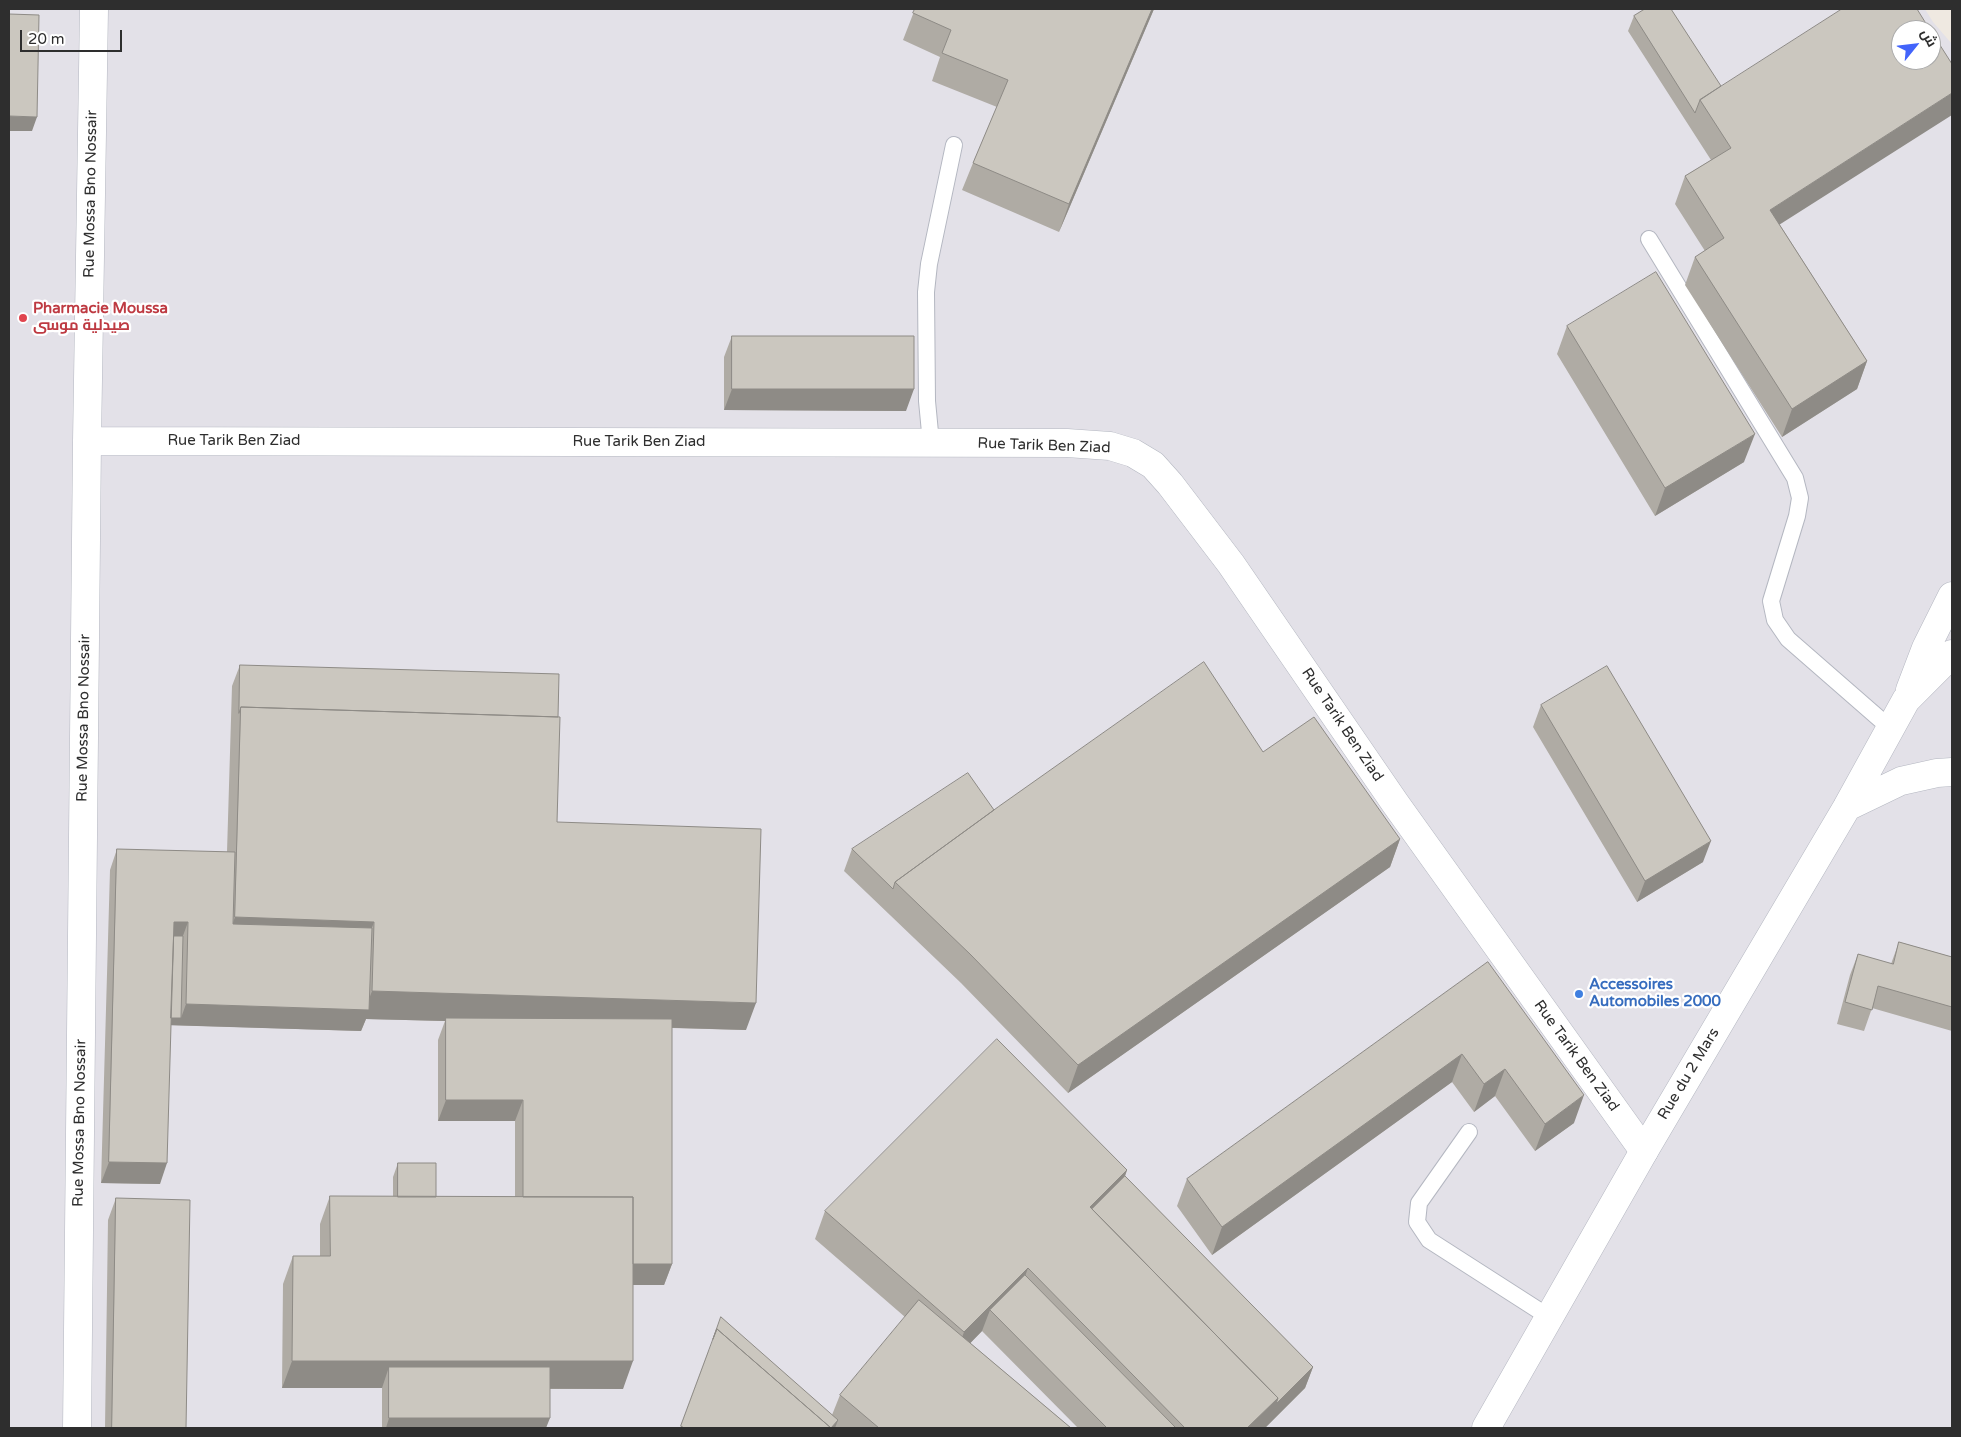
<!DOCTYPE html>
<html>
<head>
<meta charset="utf-8">
<style>
  body { margin:0 }
  #map { position:relative; width:1961px; height:1437px; overflow:hidden; background:#efe9e1; font-family:"Varela Round",Cairo,sans-serif }
  canvas { display:block }
  .frame { position:absolute; inset:0; border:10px solid #2e2e2e; pointer-events:none }
  .north { position:absolute; left:1891px; top:20px; width:50px; height:50px; box-sizing:border-box; background:#fff; border:1px solid #ababab; border-radius:50%; rotate:61deg; font-size:14px; font-weight:700; line-height:20px; text-align:center; color:#2e2e2e }
  .north::after { content:''; display:block; margin:auto; width:18px; height:22px; background:#4264fb; clip-path:polygon(50% 0,100% 100%,50% 72%,0 100%) }
  .scale { position:absolute; left:20px; top:30px; width:102px; height:22px; box-sizing:border-box; border:2px solid #2e2e2e; border-top:0; padding-left:6px; font-size:15px; line-height:18px; white-space:nowrap; color:#2e2e2e; -webkit-text-stroke:4px #fff; paint-order:stroke }
</style>
</head>
<body>
<div id="map">
<canvas width="1961" height="1437"></canvas>
<div class="frame"></div>
<div class="north">ش</div>
<div class="scale">20 m</div>
</div>
<script>
const ctx = document.querySelector('canvas').getContext('2d');
ctx.lineJoin = 'round';
function fillPath(path, color) { ctx.fillStyle = color; ctx.fill(path, 'evenodd'); }
function trace(path, color, width, dash) { ctx.strokeStyle = color; ctx.lineWidth = width; ctx.lineCap = dash ? 'butt' : 'round'; ctx.setLineDash(dash || []); ctx.stroke(path); }
function drawText(font, color, halo, rows, align = 'center') {
  ctx.font = font + ' "Varela Round",Cairo,sans-serif'; ctx.lineWidth = 4.5; ctx.setLineDash([]); ctx.textBaseline = 'middle'; ctx.strokeStyle = halo; ctx.fillStyle = color; for (const [text, x, y, turn = 0] of rows) {
    ctx.save(); ctx.translate(x, y); ctx.rotate((+turn || 0) * Math.PI / 180); ctx.textAlign = isNaN(turn) ? turn : align; if (halo) ctx.strokeText(text, 0, 0); ctx.fillText(text, 0, 0); ctx.restore();
  }
}
fillPath(new Path2D(`
  M9,9H1925L1933,22L1952,44V1428H9ZM1901,30H1931V60H1901Z`), '#e3e1e8');
const lane = new Path2D(`
  M1649,239L1795,478L1800,498L1797,516L1771,601L1775,620L1788,639L1890,728
  M931,443L927,401L926,292L929,264L954,145
  M1469,1132L1419,1203L1417,1222L1429,1240L1549,1317`);
const street = new Path2D(`
  M87,441L1067,443L1110,446L1133,453L1153,465L1170,484L1231,564L1395,803L1644,1151
  M77,1428L87,441L94,9`);
const secondary = new Path2D(`
  M1910,690L1926,648L1952,596
  M1847,807L1901,781L1937,773L1952,772
  M1486,1428L1644,1151L1847,807L1906,700L1952,654`);
trace(lane, '#b4b7c1', 18);
trace(street, '#b4b7c1', 29);
trace(secondary, '#b4b7c1', 29);
trace(lane, '#fff', 16);
trace(street, '#fff', 28);
trace(secondary, '#fff', 28);
fillPath(new Path2D(`
  M915,9H1154L1059,232L962,190L973,163L997,107L932,81L940,57L903,40Z
  M1645,9L1780,225L1867,361L1857,389L1782,437L1685,285L1695,257L1705,251L1675,204L1685,176L1711,160L1628,31L1634,16Z
  M1567,326L1744,462L1655,516L1557,354Z
  M732,336L906,411L724,410V357Z
  M240,665L558,717L557,822L746,1030L672,1028V1264L664,1285H633L623,1389H550L546,1428H382V1388H282L283,1284L293,1256H320V1224L330,1196L393,1197V1177L398,1163L436,1197H515V1121H438V1040L445,1021L366,1019L361,1031L171,1025L160,1184L101,1183L110,870L117,849L227,852L232,686Z
  M1541,705L1703,862L1637,902L1533,727Z
  M1263,752L1400,839L1390,867L1068,1093L961,983L844,871L852,849L994,810Z
  M1899,942L1952,957V1031L1872,1008L1864,1031L1837,1024L1850,975L1858,954L1891,964Z
  M1488,962L1574,1123L1535,1151L1495,1096L1474,1112L1452,1082L1212,1255L1177,1206L1187,1179Z
  M1127,1170L1125,1176L1313,1367L1305,1388L1265,1428H1078L982,1331L970,1343L1071,1428H837L836,1427L835,1428H680L709,1350L832,1415L840,1395L905,1317L815,1239L825,1211Z
  M116,1198L186,1428H105L108,1220Z`), '#afaba4');
fillPath(new Path2D(`
  M1152,9H1154L1059,232L1069,204Z
  M1952,93V115L1760,237L1770,210Z
  M9,116L37,117L32,131H9Z
  M1867,361L1857,389L1782,437L1792,409Z
  M732,389H914L906,411L724,410Z
  M1755,434L1744,462L1655,516L1665,488Z
  M1400,839L1390,867L1068,1093L1078,1065Z
  M1711,841L1703,862L1637,902L1645,881Z
  M235,917L374,922L364,950L225,945Z
  M174,922H188L180,944L169,943Z
  M372,991L756,1003L746,1030L446,1021V1018L445,1021L366,1019L361,1031L164,1025L167,1018H181L186,1004L365,1010Z
  M1462,1054L1452,1082L1212,1255L1222,1227Z
  M1505,1069L1495,1096L1474,1112L1484,1084Z
  M1584,1095L1574,1123L1535,1151L1545,1124Z
  M446,1100H523L515,1121H438Z
  M109,1162L167,1163L160,1184L101,1183Z
  M1127,1170L1117,1198L1088,1213L1090,1207Z
  M631,1264H672L664,1285H623Z
  M1028,1268L1018,1296L990,1310L982,1331L954,1360L964,1332Z
  M292,1361H633L623,1389L389,1388V1367L382,1388H282Z
  M1313,1367L1305,1388L1265,1428H1247L1278,1398Z
  M389,1418H550L546,1428H386Z
  M838,1420L835,1428H831Z`), '#8e8b86');
const building = new Path2D(`
  M915,9H1152L1069,204L973,163L1008,80L942,53L951,30L913,13Z
  M1645,9H1671L1721,86L1700,100L1695,113L1634,16Z
  M1842,9H1917L1930,30H1901V60H1931V31L1952,64V93L1770,210L1867,361L1792,409L1695,257L1724,238L1685,176L1731,148L1700,100Z
  M9,14L39,15L37,117L9,116Z
  M1656,272L1755,434L1665,488L1567,326Z
  M732,336H914V389H732Z
  M1204,662L1263,752L1314,717L1400,839L1078,1065L971,955L895,882L998,807Z
  M240,665L559,674L558,717L241,707L239,713Z
  M1607,666L1711,841L1645,881L1541,705Z
  M241,707L560,717L557,822L761,829L756,1003L372,991L374,922L235,917Z
  M968,773L994,810L895,882L893,889L852,849Z
  M117,849L235,852L233,924L372,928L369,1010L186,1004L188,922H174L167,1163L109,1162Z
  M174,936H183L181,1018H171Z
  M1899,942L1952,957V1007L1878,986L1872,1010L1845,1002L1858,954L1893,964Z
  M1488,962L1584,1095L1545,1124L1505,1069L1484,1084L1462,1054L1222,1227L1187,1179Z
  M446,1018L672,1019V1264H633V1197H523V1100H446Z
  M997,1039L1127,1170L1090,1207L1278,1398L1247,1428H1185L1028,1268L964,1332L825,1211Z
  M398,1163H436V1197H398Z
  M1125,1176L1313,1367L1276,1404L1278,1398L1092,1209Z
  M330,1196L633,1197V1361H292L293,1256H330Z
  M116,1198L190,1200L186,1428H112Z
  M1025,1275L1176,1428H1107L990,1310Z
  M919,1300L1071,1428H879L840,1395Z
  M721,1317L838,1420L831,1428L717,1329L713,1339Z
  M717,1329L831,1428H684L681,1426Z
  M389,1367H550V1418H389Z`);
fillPath(building, '#cbc7bf');
trace(building, '#8e8b86', 1);
for (const [x, y, r, color] of [
  [23,318,5,"#e0444e"],
  [1579,994,5,"#3f7fe0"]
]) { const dot = new Path2D(); dot.arc(x, y, r, 0, 2 * Math.PI); ctx.fillStyle = color; ctx.fill(dot); trace(dot, '#fff', 2); }
drawText('15px', '#2e2e2e', '#fff', [
  ["Rue Mossa Bno Nossair",91,194,-89],
  ["Rue Tarik Ben Ziad",234,441],
  ["Rue Tarik Ben Ziad",639,442],
  ["Rue Tarik Ben Ziad",1044,446,2],
  ["Rue Mossa Bno Nossair",84,718,-89],
  ["Rue Tarik Ben Ziad",1342,725,56],
  ["Rue Tarik Ben Ziad",1576,1056,54],
  ["Rue du 2 Mars",1689,1074,-59],
  ["Rue Mossa Bno Nossair",80,1123,-89]
]);
drawText('bold 15px', '#be3a42', '#fff', [
  ["Pharmacie Moussa",33,309],
  ["صيدلية موسى",33,326]
], 'left');
drawText('bold 15px', '#366cbe', '#fff', [
  ["Accessoires",1589,985],
  ["Automobiles 2000",1589,1002]
], 'left');
</script>
</body>
</html>
